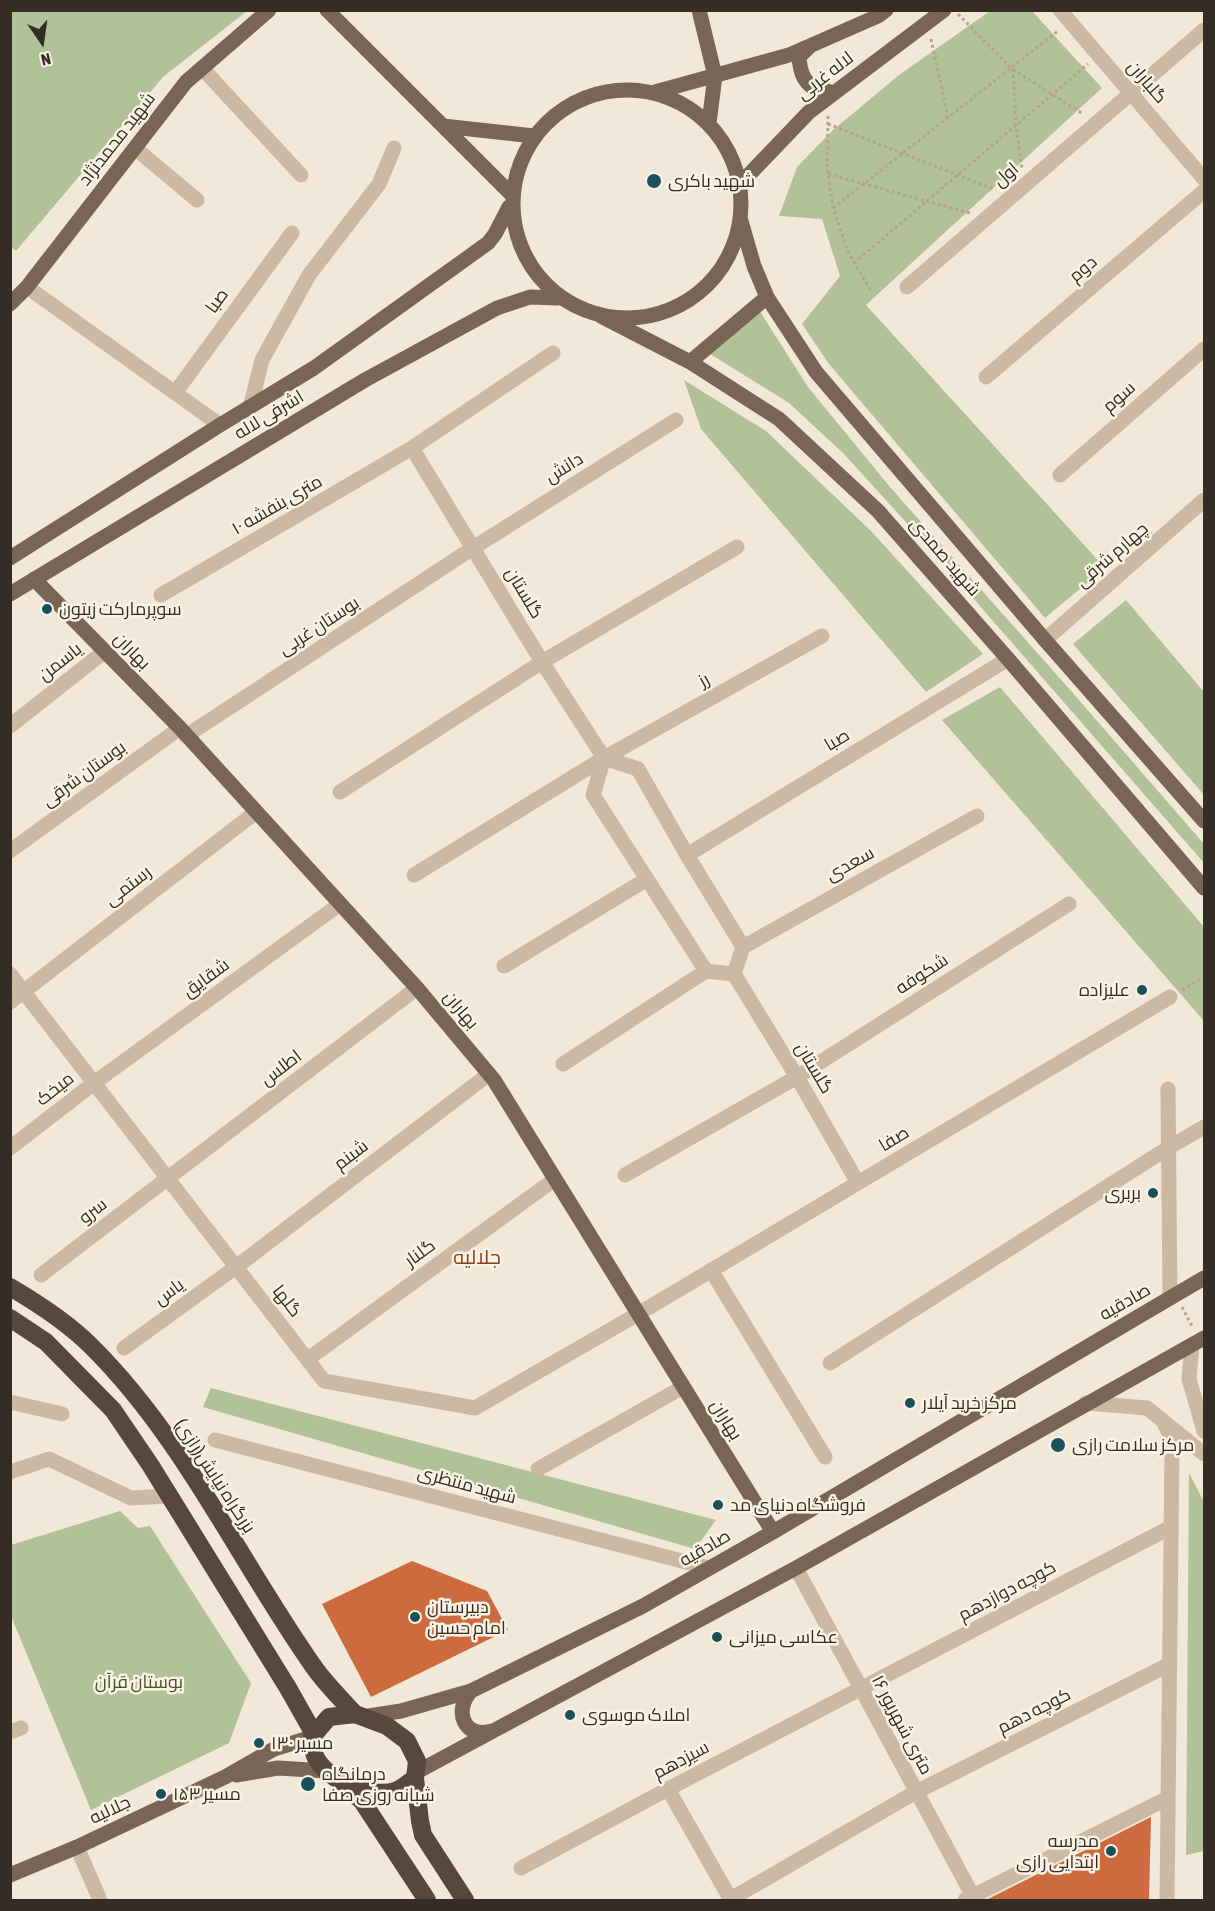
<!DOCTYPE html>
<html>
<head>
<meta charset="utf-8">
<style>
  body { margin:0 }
  #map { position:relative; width:1215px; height:1911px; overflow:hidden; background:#f2e8d9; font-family:"Asap Condensed",sans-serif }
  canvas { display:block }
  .frame { position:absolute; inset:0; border:12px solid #362c26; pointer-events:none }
  .north { position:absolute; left:12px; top:12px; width:60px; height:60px; -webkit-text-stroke:4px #faf2e5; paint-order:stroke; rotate:167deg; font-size:16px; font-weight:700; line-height:24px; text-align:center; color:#362c26 }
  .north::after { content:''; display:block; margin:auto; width:21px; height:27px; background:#362c26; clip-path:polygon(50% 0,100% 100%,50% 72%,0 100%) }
</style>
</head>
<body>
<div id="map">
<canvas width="1215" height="1911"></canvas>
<div class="frame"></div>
<div class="north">N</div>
</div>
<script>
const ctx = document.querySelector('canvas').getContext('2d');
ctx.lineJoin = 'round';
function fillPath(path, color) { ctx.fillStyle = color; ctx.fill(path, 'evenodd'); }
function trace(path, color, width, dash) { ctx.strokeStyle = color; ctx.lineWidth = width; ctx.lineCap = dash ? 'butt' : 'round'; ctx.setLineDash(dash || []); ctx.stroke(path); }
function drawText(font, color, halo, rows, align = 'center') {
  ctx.font = font + ' "Asap Condensed",Cairo,sans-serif'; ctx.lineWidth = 5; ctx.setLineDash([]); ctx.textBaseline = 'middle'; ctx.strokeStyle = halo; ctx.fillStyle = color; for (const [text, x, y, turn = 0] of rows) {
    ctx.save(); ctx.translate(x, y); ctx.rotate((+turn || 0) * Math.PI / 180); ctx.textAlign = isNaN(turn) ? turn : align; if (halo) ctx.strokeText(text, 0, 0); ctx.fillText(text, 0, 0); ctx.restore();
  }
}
fillPath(new Path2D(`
  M10,11H247L163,77L16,251L10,246Z
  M990,11H1032L1102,88L866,305L1105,568L1045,618L829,364L802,324L840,276L822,219L779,216L797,167L833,130L899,75Z
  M759,310L808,387L890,487L1072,692L1204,844V863L925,543L843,453L789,403L707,352Z
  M684,380L766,431L871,531L983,654L926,692L701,429Z
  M1126,600L1204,692V795L1073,644Z
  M1000,687L1204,927V1021L942,720Z
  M211,1388L716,1520L695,1549L203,1407Z
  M1189,1473L1204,1502V1851L1186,1855Z
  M120,1511L138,1528L150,1526L251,1683L229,1743L91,1810L11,1616V1545Z`), '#b1c298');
fillPath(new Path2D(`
  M412,1561L487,1591L508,1630L371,1697L322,1604Z
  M1151,1817L1149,1900H986Z`), '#cc6b3d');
trace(new Path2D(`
  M958,14L1011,68L1083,114
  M931,39L948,117
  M1013,69L1016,125L1022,169
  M828,116L827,167L833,208L848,252L872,293
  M828,124L996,190
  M828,174L970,213
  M833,208L1058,31
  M854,263L1088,64
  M1182,990L1204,977
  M1182,1307L1193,1328`), '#b7a38e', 3, [3, 3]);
trace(new Path2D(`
  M1060,10L1204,179
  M202,68L301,175
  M135,148L197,200
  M27,287L220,425
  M907,287L1204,30
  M986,377L1204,191
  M175,393L292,233
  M250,408L262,360L309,275L379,184L394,148
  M412,448L542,662L604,758L638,769L687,855L743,947L734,974L797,1077L858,1183
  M1060,475L1204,349
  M161,595L412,448L553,353
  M1045,640L1204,500
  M10,726L105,651
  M186,736L473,548L676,420
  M604,758L593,795L706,971L734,974
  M340,792L542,662L737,547
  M10,851L180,728
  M687,855L1008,659
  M414,875L604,758L822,636
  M743,947L977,816
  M504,966L647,879
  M10,974L324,1381L475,1408L638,1314L1170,997
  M10,1002L256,812
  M563,1064L706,971
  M1168,1089L1170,1298
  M10,1148L94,1083L340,904
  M625,1175L797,1077L1069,904
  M711,1270L825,1457
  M41,1275L417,988
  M1192,1345L1189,1379L1204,1431
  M124,1348L236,1267L489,1074
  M308,1359L555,1179
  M830,1363L1168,1148L1204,1127
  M10,1402L62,1414
  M1086,1403L1147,1408L1204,1454
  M1163,1421L1171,1437L1172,1447L1167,1900
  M215,1440L709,1568
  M538,1469L683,1387
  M10,1472L49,1459L131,1498L168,1496
  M796,1568L975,1900
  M10,1732L21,1728
  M668,1789L731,1900
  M77,1847L100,1900
  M521,1868L668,1789L1171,1527
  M729,1900L916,1792L1170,1664
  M965,1900L1168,1798`), '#cbb9a4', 15);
trace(new Path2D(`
  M327,10L443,126
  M699,10L715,76L709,123
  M810,46L799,57C800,69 802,79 812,87L834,93
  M513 204a114 114 0 1 1 228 0a114 114 0 1 1-228 0Z
  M655,92L789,55L878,16L886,10
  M741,183L809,112L944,10
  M512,195L443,126L534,136
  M741,221L754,266L767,297L816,372L1045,640L1204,821
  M10,304L27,287L186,82L269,10
  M601,316L690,362L779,419L878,511L1008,659L1204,888
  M690,362L767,297
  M10,558L220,425L314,368L488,243L495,234L509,207
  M34,579L180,728L417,988L494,1080L773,1532
  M10,594L365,380L497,308L530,297L558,298
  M471,1691C453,1711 464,1739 492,1731
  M362,1717L401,1711L471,1691L643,1606L773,1532L1204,1278
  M415,1773L796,1568L1204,1338
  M236,1775L278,1768L326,1771
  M10,1875L77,1847L225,1777L274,1749L312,1737`), '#796556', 15);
trace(new Path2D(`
  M10,1287C39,1304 67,1322 91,1346C185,1439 240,1563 316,1670C328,1686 342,1700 355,1714
  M10,1318L46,1342L113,1410L151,1466L288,1688L314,1734
  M355,1714L387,1726L407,1741L417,1761L415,1778C409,1782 402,1789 395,1791C370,1799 326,1780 315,1756C313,1750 313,1743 312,1737L329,1717Z
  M415,1778L420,1821L423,1835L465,1900
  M345,1786L362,1801L427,1900`), '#57473d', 18);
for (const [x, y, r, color] of [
  [654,181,8,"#1a5059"],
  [47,609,6,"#1a5059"],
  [1142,990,6,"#1a5059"],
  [1153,1193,6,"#1a5059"],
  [910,1403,6,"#1a5059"],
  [1058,1445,8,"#1a5059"],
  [718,1505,6,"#1a5059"],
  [415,1617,6,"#1a5059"],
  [717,1637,6,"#1a5059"],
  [570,1715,6,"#1a5059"],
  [259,1743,6,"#1a5059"],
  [308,1784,8,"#1a5059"],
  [161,1794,6,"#1a5059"],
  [1111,1851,6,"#1a5059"]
]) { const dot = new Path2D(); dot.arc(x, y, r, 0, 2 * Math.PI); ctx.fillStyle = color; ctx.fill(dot); trace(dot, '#faf2e5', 2); }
drawText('18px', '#362c26', '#faf2e5', [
  ["لاله غربی",825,76,-38],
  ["گلباران",1147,82,49],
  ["شهید محمدنژاد",117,139,-52],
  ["اول",1006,175,-41],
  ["دوم",1083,269,-40],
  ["صبا",217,301,-54],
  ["سوم",1119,397,-41],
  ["اشرفی لاله",269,415,-31],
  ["دانش",564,468,-32],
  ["۱۰ متری بنفشه",277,505,-30],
  ["چهارم شرقی",1112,555,-41],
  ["شهید صمدی",945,557,49],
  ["گلستان",524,593,59],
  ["بوستان غربی",319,626,-33],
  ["بهاران",132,651,46],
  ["یاسمن",60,662,-38],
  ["رز",704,680,-29],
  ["صبا",837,740,-31],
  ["بوستان شرقی",84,774,-36],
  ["سعدی",850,864,-29],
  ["رستمی",128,886,-38],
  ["شکوفه",922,974,-33],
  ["شقایق",206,978,-36],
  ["بهاران",461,1010,50],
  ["اطلس",281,1068,-37],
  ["گلستان",814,1068,59],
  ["میخک",55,1089,-38],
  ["صفا",894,1139,-31],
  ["شبنم",351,1155,-37],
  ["سرو",93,1211,-37],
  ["گلنار",420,1253,-36],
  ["یاس",169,1292,-36],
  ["گلها",287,1301,52],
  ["صادقیه",1125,1302,-30],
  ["بهاران",726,1420,58],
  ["بزرگراه نیایش(رازی)",215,1476,57],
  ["شهید منتظری",467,1485,15],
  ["صادقیه",705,1548,-30],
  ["کوچه دوازدهم",1007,1591,-28],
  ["کوچه دهم",1034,1711,-27],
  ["۱۶ متری شهریور",902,1725,62],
  ["سیزدهم",681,1760,-28],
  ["جلالیه",110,1810,-25]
]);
drawText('18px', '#362c26', '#faf2e5', [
  ["شهید باکری",668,181],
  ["سوپرمارکت زیتون",59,609],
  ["علیزاده",1130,990,"right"],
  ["بربری",1141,1193,"right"],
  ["مرکز خرید آیلار",922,1403],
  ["مرکز سلامت رازی",1072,1445],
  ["فروشگاه دنیای مد",730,1505],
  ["دبیرستان",427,1607],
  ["امام حسین",427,1628],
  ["عکاسی میزانی",729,1637],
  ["املاک موسوی",582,1715],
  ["مسیر ۱۳۰",271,1743],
  ["درمانگاه",322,1774],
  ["شبانه روزی صفا",322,1795],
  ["مسیر ۱۵۳",173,1794],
  ["مدرسه",1099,1841,"right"],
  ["ابتدایی رازی",1099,1862,"right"]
], 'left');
drawText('18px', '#415529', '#faf2e5', [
  ["بوستان قرآن",139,1682]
]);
drawText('20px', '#893e1b', '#faf2e5', [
  ["جلالیه",477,1258]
]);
</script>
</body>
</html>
